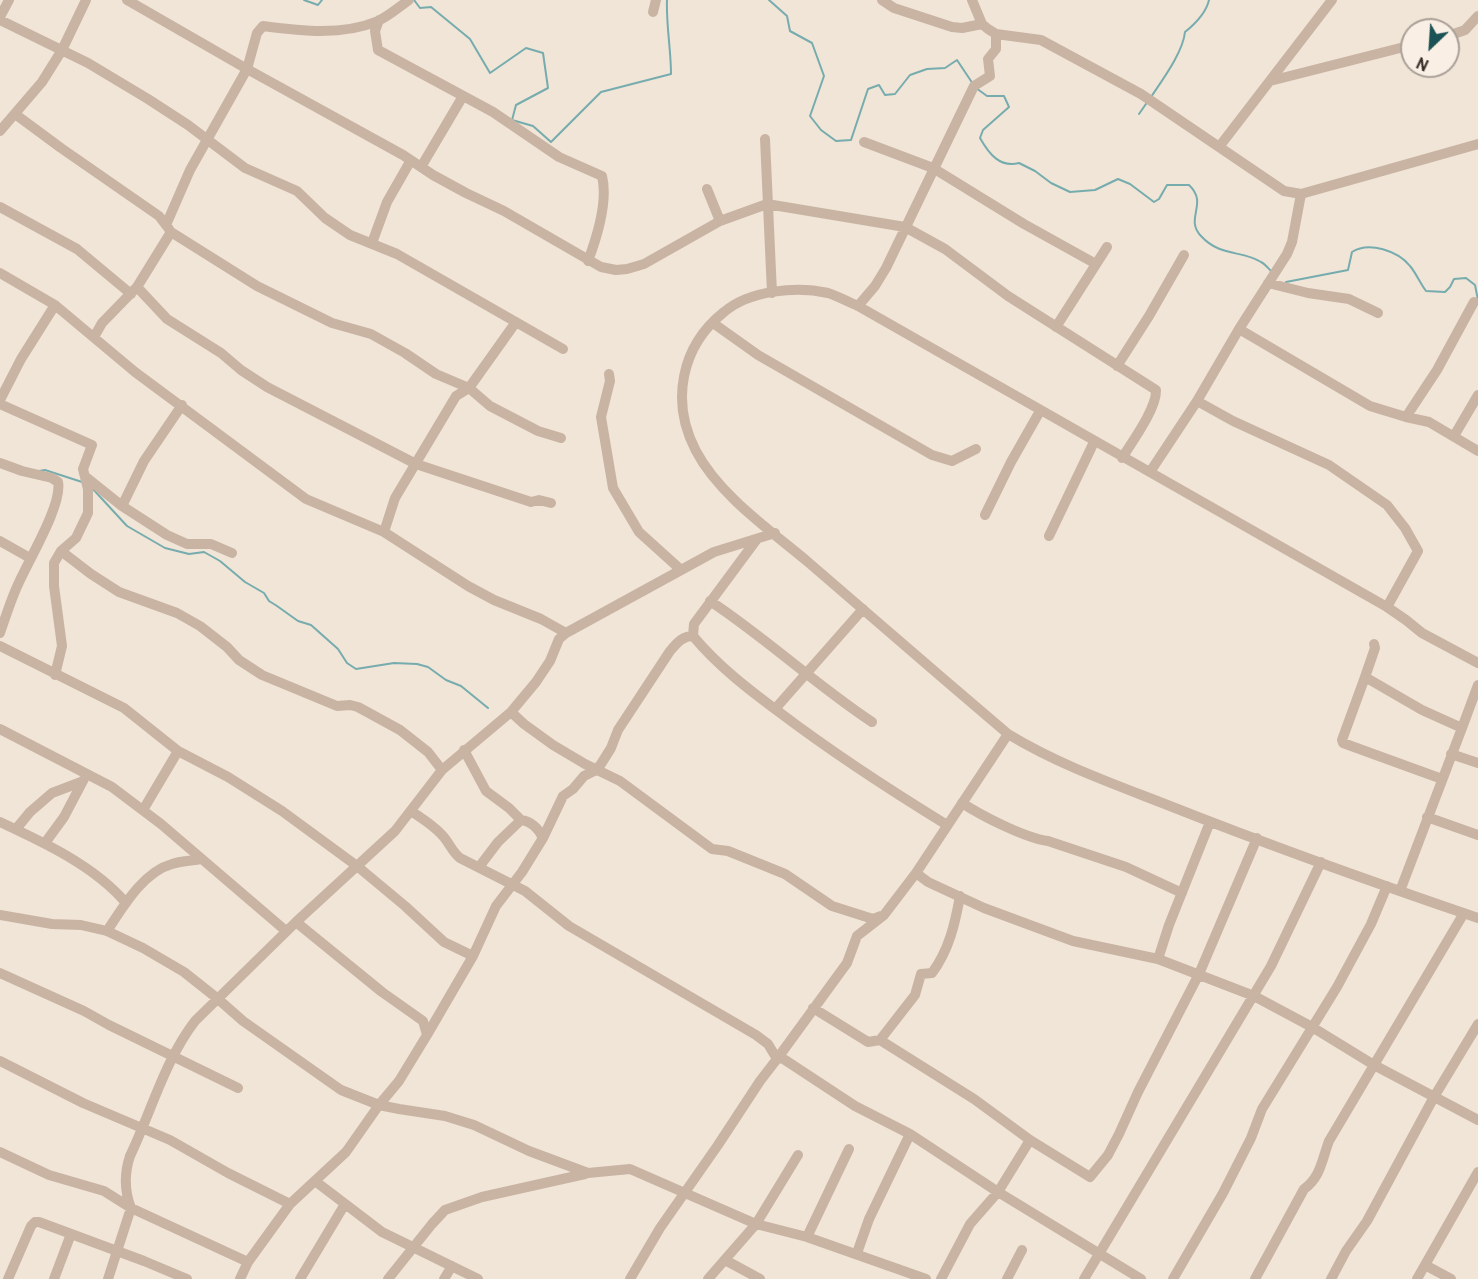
<!DOCTYPE html>
<html>
<head>
<meta charset="utf-8">
<style>
  body { margin:0 }
  #map { position:relative; width:1478px; height:1279px; overflow:hidden; background:#f1e5d7; font-family:Overpass,sans-serif }
  canvas { display:block }
  .north { position:absolute; left:1400px; top:18px; width:60px; height:60px; box-sizing:border-box; background:#f9efe4; border:2px solid #aaa098; border-radius:50%; rotate:205deg; font-size:16px; font-weight:700; line-height:24px; text-align:center; color:#342a25 }
  .north::after { content:''; display:block; margin:auto; width:21px; height:27px; background:#1b5255; clip-path:polygon(50% 0,100% 100%,50% 72%,0 100%) }
</style>
</head>
<body>
<div id="map">
<canvas width="1478" height="1279"></canvas>
<div class="north">N</div>
</div>
<script>
const ctx = document.querySelector('canvas').getContext('2d');
ctx.lineJoin = 'round';
function trace(path, color, width, dash) { ctx.strokeStyle = color; ctx.lineWidth = width; ctx.lineCap = dash ? 'butt' : 'round'; ctx.setLineDash(dash || []); ctx.stroke(path); }
trace(new Path2D(`
  M304,0L318,5L322,0
  M414,0L420,8L431,7L470,39L490,73L526,48L543,53L548,88L516,105L512,120L533,126L551,142L601,92L671,74C671,49 666,25 667,0
  M769,0L787,16L790,31L812,43L824,76L810,116L821,130L836,141L851,140L868,89L879,85L885,95L895,94L910,75L927,69L945,68L957,60L973,84
  M976,88L987,96H1004L1009,107L983,130L980,138C989,154 1000,168 1019,163L1035,171L1051,183L1070,192L1095,190L1118,179L1130,184L1154,202L1159,199L1167,185H1189C1209,204 1184,218 1201,236C1220,257 1242,250 1261,262C1265,264 1268,268 1271,271
  M1151,97C1163,79 1183,52 1185,32C1195,24 1206,13 1209,0
  M1139,114L1148,101
  M1286,282L1348,270L1352,252C1369,241 1398,251 1410,266C1416,273 1420,283 1426,291L1445,292L1450,287L1454,279L1466,278L1475,285L1478,300
  M39,471L45,470L82,482
  M92,488L127,526L165,548L189,554L204,552L220,561L245,582L264,593L269,601L277,606L298,621L311,625L338,649L347,663L356,669L394,663L417,664L428,667L446,680L461,686L488,708`), '#76acae', 2);
trace(new Path2D(`
  M127,0L247,69L403,155L433,175L466,193L504,211L601,267L616,270L627,269L644,264L720,221L767,204L905,227L945,249L1008,296L1156,390C1157,408 1132,442 1122,458
  M882,0L894,8L952,27L962,28L982,24
  M972,0L982,24L988,29L996,34L1041,40L1141,94L1284,191L1301,194L1478,144
  M653,12L656,0
  M0,17L9,0
  M0,20L88,63L148,99L188,125L245,168L297,191L325,218L350,235L397,254L563,349
  M379,20L375,31L378,50L493,112L559,157L602,176C608,200 597,237 588,261
  M1448,36L1465,30L1478,16
  M1270,81L1412,45
  M15,114L61,148L159,216L169,229
  M0,131L42,82L62,50L86,0
  M765,139L772,293
  M864,142L933,168L1024,224L1096,264
  M1219,147L1332,0
  M421,167L463,96
  M707,189L720,221
  M0,207L77,249L131,294
  M166,225L190,170L247,69L257,33L263,26C301,31 342,36 378,21C389,16 399,7 409,0
  M372,243L387,202L411,160
  M0,273L55,305L135,372L306,499L384,532L468,586L494,600L541,619L566,633
  M1268,283L1308,293L1349,299L1378,313
  M137,287L167,319L221,353L241,370L267,387L416,464L531,502L539,500L551,503
  M858,306L875,286L886,268L974,86L990,76L988,59L996,49V34
  M713,323L758,355L932,455L952,461L976,449
  M1056,327L1107,247
  M1239,329L1370,406L1406,417L1429,422L1478,451
  M94,337L102,323L137,287L171,232L257,286L332,323L371,334L405,353L436,374L469,388L516,322
  M1117,366L1149,316L1184,255
  M609,374L610,381L601,417L613,488L639,532L680,569
  M0,400L21,359L55,305
  M1197,401L1233,421L1329,465L1387,505L1405,528L1418,551L1387,607
  M0,404L92,445L83,469L88,489V513L76,538L61,551L54,563V586L62,646L55,675
  M1406,417L1437,370L1474,302
  M1454,436L1478,395
  M0,463L22,471L52,478L58,482C63,505 26,564 16,589C10,603 5,618 0,633
  M1150,472L1197,401L1239,329L1287,254L1292,242L1301,194
  M87,478L122,506L167,535L187,544H211L232,553
  M122,506L144,461L182,405
  M985,515L1011,462L1040,411
  M384,532L395,498L456,396L469,388L490,406L538,431L561,438
  M1049,536L1094,442
  M757,539L694,624L693,636C718,666 748,689 779,712C833,753 890,790 947,825
  M0,541L30,558
  M61,551L91,574L119,592L177,613L200,626L227,647L239,660L262,675L337,706L350,705L358,707L400,730L428,752L442,770
  M710,601C766,638 816,685 872,722
  M1374,644L1375,648L1365,677L1422,710L1462,728L1400,891
  M0,646L124,708L178,751L228,777L282,811L357,866L405,906L444,942L473,956
  M1478,663L1422,633L1406,620L1387,607L858,306C848,302 838,296 828,293C797,286 750,290 724,312C681,346 670,402 696,451C719,495 770,530 808,562C874,619 941,677 1008,734C1059,765 1114,784 1170,806C1271,846 1375,883 1478,918
  M1365,677L1342,740L1343,743L1442,779
  M775,709L863,609
  M511,712L524,724L553,745L585,764L620,781L712,849L728,851L785,874L832,906L873,919L881,916
  M1462,728L1478,685
  M0,729L112,787L161,824L286,931
  M464,750L486,791L509,808L521,820
  M1451,754L1478,763
  M962,803C982,816 1025,838 1048,841L1126,867L1182,893
  M143,810L178,751
  M411,811C421,818 433,825 442,835C449,842 452,852 460,858L525,891L569,926L756,1035L768,1044L777,1059L847,963L857,936L884,915L916,873L1008,734
  M1427,817L1478,835
  M0,822C43,842 95,866 126,903
  M16,829L30,812L52,793L81,782
  M45,843L64,817L84,779
  M479,867L498,842L521,820C531,821 539,829 543,838
  M916,873L928,882L984,908L1073,941L1158,959L1254,996L1312,1027L1374,1065L1478,1120
  M0,915L52,924L81,925L107,931L143,948L184,972L218,999L243,1021L341,1090L379,1105L399,1109L445,1116L474,1125L529,1151L588,1173L630,1169L756,1224L807,1237L926,1279
  M107,931C123,907 143,872 172,864C181,861 191,861 200,859
  M1158,959L1169,925L1210,822
  M0,973L84,1011L109,1025L238,1088
  M813,1008L868,1042L880,1040L974,1099L1030,1140L1090,1177L1108,1155L1119,1134L1138,1092L1199,974L1257,838
  M427,1035L473,956L496,906L522,872L543,838L563,796L573,789L584,776L596,770L601,764L611,748L618,730L670,651C677,643 682,636 693,636
  M880,1040L915,995L921,974L932,973C949,950 955,924 960,896
  M0,1061L83,1103L170,1140L228,1173L290,1204
  M0,1152L49,1175L104,1191L131,1208L248,1262
  M315,1181L382,1232L478,1279
  M807,1237L849,1149
  M857,1253L869,1219L910,1134
  M725,1260L760,1279
  M1425,1265L1451,1279
  M8,1279L31,1226L35,1222H39L144,1261L187,1279
  M54,1279L71,1234
  M108,1279L131,1208C124,1190 124,1174 130,1156C151,1112 165,1060 195,1021L296,922L395,831L442,770L511,712L536,682L550,661L559,639L566,633L714,552L775,533
  M240,1279L248,1262L290,1204L346,1152L379,1105L399,1081L427,1035L423,1021L382,992L296,922
  M300,1279L345,1204
  M388,1279L432,1224L445,1210L482,1197L585,1174
  M444,1279L452,1266
  M630,1279L660,1228L718,1145L760,1081L777,1059L782,1058L855,1106L910,1134L998,1192L1141,1279
  M708,1279L756,1224L798,1155
  M941,1279L970,1224L998,1192L1030,1140
  M1007,1279L1022,1250
  M1084,1279L1271,966L1321,862
  M1173,1279L1223,1193L1251,1138L1262,1109L1337,987L1371,924L1387,886
  M1255,1279L1304,1189C1321,1177 1322,1159 1329,1141L1464,913
  M1331,1279L1346,1251L1367,1221L1434,1097L1478,1024
  M1417,1279L1478,1172`), '#c9b4a4', 10);
</script>
</body>
</html>
